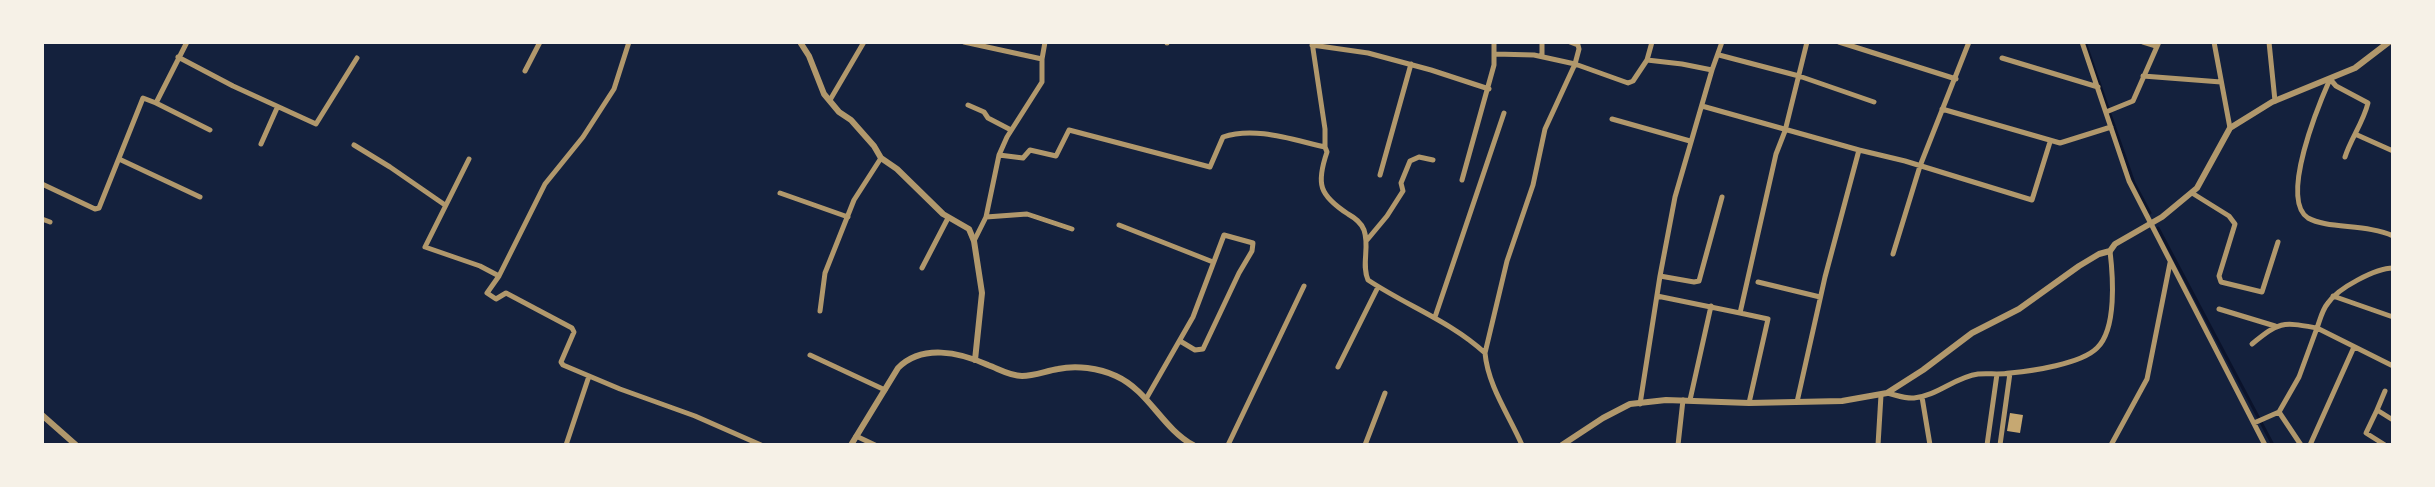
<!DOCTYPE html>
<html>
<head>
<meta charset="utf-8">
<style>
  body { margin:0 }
  #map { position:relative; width:2435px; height:487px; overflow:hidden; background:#14213d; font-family:"Archivo Narrow",sans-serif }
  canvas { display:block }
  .frame { position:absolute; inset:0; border:44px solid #f6f1e7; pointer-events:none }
</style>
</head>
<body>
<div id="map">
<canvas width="2435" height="487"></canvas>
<div class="frame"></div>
</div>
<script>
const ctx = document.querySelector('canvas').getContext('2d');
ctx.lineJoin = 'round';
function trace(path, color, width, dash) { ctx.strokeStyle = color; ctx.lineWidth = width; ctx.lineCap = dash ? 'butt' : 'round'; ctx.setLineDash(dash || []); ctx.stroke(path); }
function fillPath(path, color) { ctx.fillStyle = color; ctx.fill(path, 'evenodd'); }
trace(new Path2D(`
  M2085,42L2134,183L2150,213
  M2158,228L2273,445`), '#0b132b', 3);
fillPath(new Path2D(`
  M2010,413L2023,415L2020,433L2007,431Z`), '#c6a872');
trace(new Path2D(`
  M629,42L614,89L583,137L545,184L499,276L487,293L496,299L506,293L572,328L574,332L561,362L563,365L620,389L695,416L761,445
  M964,42L1042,59L1045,42
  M1312,42L1325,129V147L1327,152C1316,184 1319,195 1348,214C1355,218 1361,222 1364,230C1370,247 1361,264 1368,280C1407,306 1450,321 1485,353C1488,386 1509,415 1522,445
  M1839,42L1956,79
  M2082,42L2129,181L2265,445
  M2143,42L2156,46
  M2214,42L2230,128
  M2269,42L2275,101
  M1167,43V42
  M1312,45L1368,53L1431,70L1489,89
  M1495,54L1534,55L1575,64L1579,49L1578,45L1570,42
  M1719,55L1799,76L1874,102
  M1542,56V42
  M178,57L233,86L316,124L357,58
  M2002,58L2098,87
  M1647,60L1652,42
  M1712,70L1722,42
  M525,71L540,42
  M2143,76L2221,82
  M830,100L864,42
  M156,103L210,130
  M968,105L984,112L988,118L1011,130
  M1702,106L1859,150
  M1942,109L2060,143L2111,127
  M2106,112L2133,101L2159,42
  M1612,119L1690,141
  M2355,134L2393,151
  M261,144L277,108
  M354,145L390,167L445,205
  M999,155L1023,158L1030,150L1056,156L1069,130L1210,167L1223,137C1255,126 1293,140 1325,147
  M2345,157C2351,138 2363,123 2368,103L2336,86L2330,79C2319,104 2279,199 2308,218C2327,229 2368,224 2393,236
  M119,159L200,197
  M469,159L425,247L480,266L499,276
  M1380,175L1411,64
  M1462,180L1494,65V42
  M42,184L95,209L99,208L143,98L156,103L187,42
  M780,193L848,217
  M2192,193L2229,216L2235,224L2219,276L2221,282L2262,292L2278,242
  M986,217L1027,214L1072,229
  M42,219L50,222
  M1119,225L1213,262
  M1367,240L1387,216L1403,191L1401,183L1410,161L1419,157L1433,160
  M974,241L986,217L999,155L1007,137L1042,82V59
  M1893,254L1920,166L1969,42
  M922,268L948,218
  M1660,276L1694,282L1699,281L1722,197
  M1758,282L1820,297
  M1657,296L1740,313
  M2333,296L2393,317
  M2219,309L2275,326
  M820,311L825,273L854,200L881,158
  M1435,317L1504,113
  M2252,344C2280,321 2282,322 2317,328C2320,320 2322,310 2328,303C2338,288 2376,268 2393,268
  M1485,353L1507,261L1533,185L1545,129L1575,64L1628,83L1633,81L1647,60L1682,64L1712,70L1675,197L1660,276L1640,404
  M810,355L885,390
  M1338,367L1378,287
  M2385,391L2377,410L2393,420
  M1887,393C1896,395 1906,399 1914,398C1937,396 1955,377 1978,374C1989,373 1999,375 2010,373C2032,371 2081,364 2097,348C2117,329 2113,276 2110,251
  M1922,397L1930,445
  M1146,399L1193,317L1224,235L1253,243L1252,251L1239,273L1203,349L1195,350L1180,341
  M1690,400L1711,306
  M1797,402L1825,277L1859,150L1905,161L2032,200L2050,142
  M1749,403L1768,319L1740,313L1776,154L1785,131L1807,42
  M2377,410L2366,433L2385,445
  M2279,412L2301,445
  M2254,423L2279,412L2299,377L2317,328L2393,366
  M856,436L875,445
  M566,445L589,376
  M1228,445L1304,286
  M1365,445L1385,393
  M1678,445L1683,400
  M1878,445L1881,395
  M1987,445L1997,374
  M2000,445L2010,373
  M2111,445L2147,379L2170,263
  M2310,445L2354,347`), '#b1986c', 5);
trace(new Path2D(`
  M800,42L809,56L824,94L839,112L851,120L874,146L881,158L897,169L943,214L969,229L974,241L982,293L975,360
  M42,415L76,445
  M851,445L898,368C922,344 959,352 988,365C999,369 1010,376 1022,376C1034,376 1046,371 1058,369C1076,365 1099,368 1116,376C1149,391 1162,428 1193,445
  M1562,445L1603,418L1630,404L1666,400L1749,403L1842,401L1887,393L1923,370L1972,333L2019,309L2079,266L2099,254L2110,251L2115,244L2162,217L2197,188L2230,128L2272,102L2355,68L2389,42`), '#b1986c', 6);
</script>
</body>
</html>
